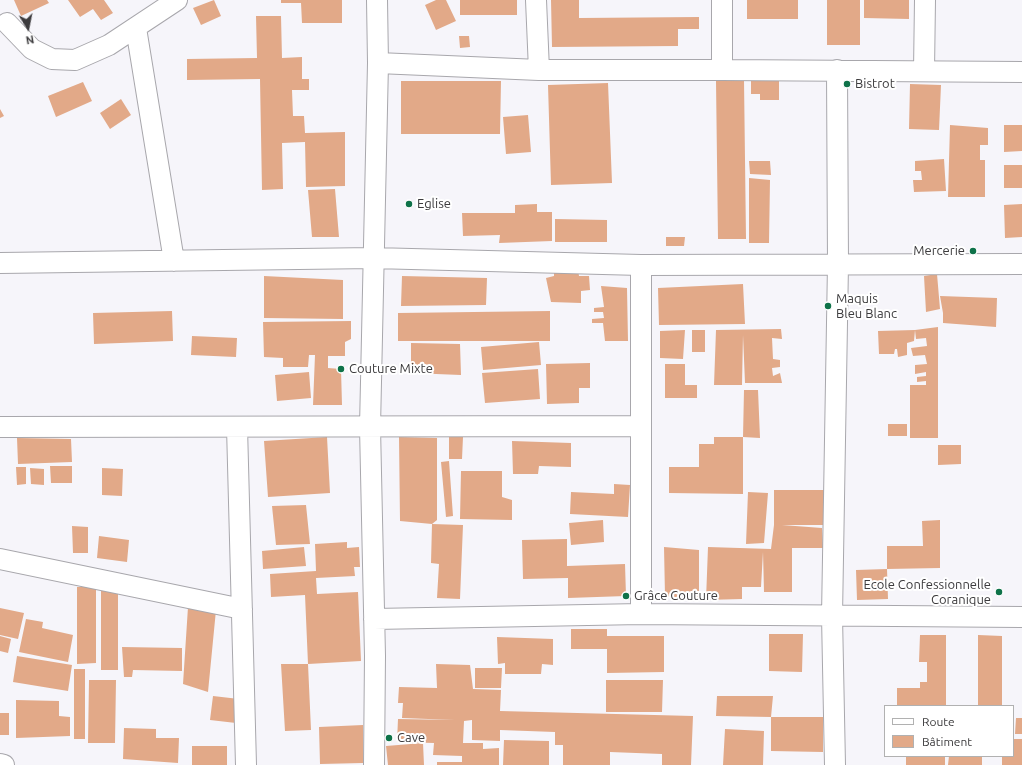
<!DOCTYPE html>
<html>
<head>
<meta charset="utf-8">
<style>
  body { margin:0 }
  #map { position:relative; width:1022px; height:765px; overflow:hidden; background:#f6f5fa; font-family:Ubuntu,sans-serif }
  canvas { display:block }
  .legend { position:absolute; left:884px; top:705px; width:130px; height:52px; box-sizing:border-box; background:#fff; border:1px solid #b1b1b1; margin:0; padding:5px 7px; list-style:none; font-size:12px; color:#3c3b3d }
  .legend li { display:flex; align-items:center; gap:8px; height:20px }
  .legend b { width:20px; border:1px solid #b1b1b1 }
  .north { position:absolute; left:8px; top:8px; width:40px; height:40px; -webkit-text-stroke:3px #fff; paint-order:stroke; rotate:170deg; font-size:11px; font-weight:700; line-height:16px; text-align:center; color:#3c3b3d }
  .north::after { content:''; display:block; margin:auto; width:14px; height:18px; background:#3c3b3d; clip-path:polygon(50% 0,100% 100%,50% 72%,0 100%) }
</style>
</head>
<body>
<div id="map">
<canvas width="1022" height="765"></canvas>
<ul class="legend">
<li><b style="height:5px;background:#fff"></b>Route</li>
<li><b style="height:11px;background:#e2a988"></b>Bâtiment</li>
</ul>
<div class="north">N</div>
</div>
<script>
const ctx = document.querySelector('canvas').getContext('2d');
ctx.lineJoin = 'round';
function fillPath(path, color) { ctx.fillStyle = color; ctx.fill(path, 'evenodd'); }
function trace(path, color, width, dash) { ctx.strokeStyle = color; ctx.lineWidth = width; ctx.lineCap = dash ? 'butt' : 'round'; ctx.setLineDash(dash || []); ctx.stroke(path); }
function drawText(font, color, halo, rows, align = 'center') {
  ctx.font = font + ' Ubuntu,sans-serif'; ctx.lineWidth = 4; ctx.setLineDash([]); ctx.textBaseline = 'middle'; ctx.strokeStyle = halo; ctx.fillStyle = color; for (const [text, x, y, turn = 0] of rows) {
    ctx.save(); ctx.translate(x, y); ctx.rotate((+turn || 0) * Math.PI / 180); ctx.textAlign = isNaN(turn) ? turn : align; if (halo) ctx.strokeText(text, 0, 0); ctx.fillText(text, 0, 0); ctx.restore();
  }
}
fillPath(new Path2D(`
  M14,0H47L49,3L21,16Z
  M68,0H104L113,13L101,20L93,9L80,17Z
  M214,0L221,16L201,25L193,8Z
  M281,0H342V23H302L301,3H281Z
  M436,0H446L456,21L436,30L425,5Z
  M460,0H517V15H460Z
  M551,0H579V18L699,17V29H678V46L552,47Z
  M747,0H798V19H747Z
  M827,0H860V45H827Z
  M864,0H909V19L864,18Z
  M256,16H281L282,58L302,57V79H309V90H292L293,116H304L305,133L345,132V186L306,187L305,142L282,143L283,189L262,190L260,79L187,80V59L257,58Z
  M459,36H469L470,47L460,48Z
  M751,79H779V100H760V94H751Z
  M744,80L746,239H718L716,81Z
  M401,81H501L500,134H401Z
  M83,82L92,101L56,117L48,96Z
  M608,83L612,183L551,185L548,85Z
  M910,84L941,85L939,130L909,129Z
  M121,99L131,115L110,129L100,113Z
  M0,109L4,116L0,118Z
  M528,115L531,152L506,154L503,117Z
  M950,125L988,128V145H980V160H985V197H948Z
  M1004,125H1022V151L1004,152Z
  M944,159L946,191L914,192L913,180H922L921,171H915V161Z
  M749,161H770L771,175L750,174Z
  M1004,165H1022V188H1004Z
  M749,178L770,180L769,243H749Z
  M335,189L339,237H312L308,190Z
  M537,204V212H552V241L499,243L500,235L463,236L462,213H515V205Z
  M1022,204V237L1005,238L1004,205Z
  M555,219L607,220V242H555Z
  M666,237H685L684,246H666Z
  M554,269H578L579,276H589L590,290L581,291V303L551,302L546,278L554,276Z
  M937,274L940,309L926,312L924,276Z
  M264,276L343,280V319L264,318Z
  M402,276L487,278L486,305L401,306Z
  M743,284L745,324L659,325L658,288Z
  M601,286L627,288L628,341H605L603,323H592V319L604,318L603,312H594V308L604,307Z
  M940,296L997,298L996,327L943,323V313Z
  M172,311L173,341L94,344L93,313Z
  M550,311V341H398V313Z
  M351,321V339L345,342V356H328V368L341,369L342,405H313L315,355H309L308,367H283V358L264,357L263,322Z
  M938,327V438H910V385H926V381L917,382V377L926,376V372L915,374V365L927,364L925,355L913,356L911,348L927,346L926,338L916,339L915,330Z
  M781,329L782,339L772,338L773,359L780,360V367L772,368L773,376L780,373L782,383H745L743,335L742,385H714L716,330Z
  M685,330L683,359L660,358V331Z
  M692,330H705V352H692Z
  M915,330L914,341L907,343V355L898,357L897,349H895L894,354H879L878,331Z
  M192,336L237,338L236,357L191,355Z
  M539,342L541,365L483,370L481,347Z
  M411,343L460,344L461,375L411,373Z
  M590,363V388H579V403L547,404L546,364Z
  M665,364H685V385H697V398H665Z
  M538,369L540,399L485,403L482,373Z
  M309,372L311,398L277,401L275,375Z
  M744,390H758L760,438L743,437Z
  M888,424H907V436H888Z
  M449,436L463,437L462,459H449Z
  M327,437L330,493L268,497L264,441Z
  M399,437L437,438V520L432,524L400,521Z
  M714,437H743V494L669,493V467H699V444H714Z
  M17,438L71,439L72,462L18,464Z
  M512,441L571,443V467L539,466L538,474H513Z
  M938,445H961V464L938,465Z
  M449,461L453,516L446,517L441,462Z
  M50,466H72V483H51Z
  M16,467H26V484L17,485Z
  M30,468L44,469V485L31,484Z
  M102,468L123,469L122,496L102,495Z
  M461,471H502V497L512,500V520L460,519Z
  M614,484L630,485L628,517L570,514L571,492L614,494Z
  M774,490H824V525H782L822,528L823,548H792V592H764L763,552L761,587H742V599L706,600L708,547L771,549L774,525Z
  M748,492L768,493L764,543L746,544Z
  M306,505L310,544L276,545L272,506Z
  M603,520L604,542L571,545L569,523Z
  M940,520V568L887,569V546H923L922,521Z
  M432,524L463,525L460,599L437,598L439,564L431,563Z
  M72,526L88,527V553H73Z
  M99,536L129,540L127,562L97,558Z
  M567,539V566L625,564L626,596L568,598V578L523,579L522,540Z
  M347,542V548L359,547L360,567H354L355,576L316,578L317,594L358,592L361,661L308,664L305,595L271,597L270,574L316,571L315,544Z
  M304,547L306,566L263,569L262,551Z
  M664,547L699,550V600L665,596Z
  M887,569L888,599L857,600L856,570Z
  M77,587H96V663L77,664Z
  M101,587H118V670H101Z
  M188,607L216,610L208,692L183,684Z
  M0,608L24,613L18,639L0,635Z
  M26,619L43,622L42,628L73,635L68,662L19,652Z
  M571,629H607V636H664V672L607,673V649H571Z
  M769,634H803L802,672L769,671Z
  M920,635H946V706H897V688H920V682H927V662H919Z
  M978,635L1002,636V706H978Z
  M0,636L11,639L8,653L0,651Z
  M497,637L553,639V665L542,664L541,674H505V663L498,664Z
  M122,647L182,648V671L133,670L132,677H124Z
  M17,656L72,665L68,691L13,682Z
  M281,664H308L311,730L285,731Z
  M436,664L470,665L473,689L501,690L500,711L693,716L691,765H662V754L610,752V765H563V745H555V732L500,730V741L472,740V720L464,721L463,743H483V749L499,748V765H437V762H462V756L433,755L434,743L397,742L398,719L455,720L402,718L403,703H398L399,687L437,688Z
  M475,668H502L501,688H475Z
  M74,669H85V739H74Z
  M89,680H116L115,743H88Z
  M606,680H663L662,712H606Z
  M213,696L239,699L236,723L210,720Z
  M717,696H773L771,717H823V752L771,751V717L716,716Z
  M16,700L59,701V716L70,717V736L16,738Z
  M0,713H9V735H0Z
  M1016,718H1022V734H1015Z
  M363,725V763L320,764L319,727Z
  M124,728L156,729V738H179L178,763L123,759Z
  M725,729L764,731L763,765H723Z
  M1013,739H1022V765H1002V756H1013Z
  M504,740L549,741V765H503Z
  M423,743L424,765H388L386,746Z
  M192,746H227V765H192Z
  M906,756H945V765H906Z
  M949,756L982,757V765H948Z`), '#e2a988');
const minor = new Path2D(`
  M536,0L539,70
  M722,0V70
  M7,23L32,49L52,59L75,60L109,45L177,0
  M136,28L174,261
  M378,63L539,70H722L1022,72
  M924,71L925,0
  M0,263L373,258L641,265L1022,264
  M641,265V614
  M0,427L640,426
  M237,427L246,765
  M0,559L242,609
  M374,619L641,614L1022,617
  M0,764L4,765
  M374,765L375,656L370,427L378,63L377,0
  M835,765L832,616L838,264L837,70`);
trace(minor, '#a8a7ac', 22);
trace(minor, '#fff', 20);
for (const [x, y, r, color] of [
  [847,84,4,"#0e7249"],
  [409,204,4,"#0e7249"],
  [973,251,4,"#0e7249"],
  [828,306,4,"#0e7249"],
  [341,369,4,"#0e7249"],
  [999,592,4,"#0e7249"],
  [626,596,4,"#0e7249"],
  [389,738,4,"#0e7249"]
]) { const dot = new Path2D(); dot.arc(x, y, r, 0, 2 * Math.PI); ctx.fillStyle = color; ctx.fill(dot); trace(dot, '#fff', 1.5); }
drawText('13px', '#3c3b3d', '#fff', [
  ["Bistrot",855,84],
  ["Eglise",417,204],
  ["Mercerie",965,251,"right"],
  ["Maquis",836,299],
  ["Bleu Blanc",836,314],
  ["Couture Mixte",349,369],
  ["Ecole Confessionnelle",991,585,"right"],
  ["Coranique",991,600,"right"],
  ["Grâce Couture",634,596],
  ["Cave",397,738]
], 'left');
</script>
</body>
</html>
